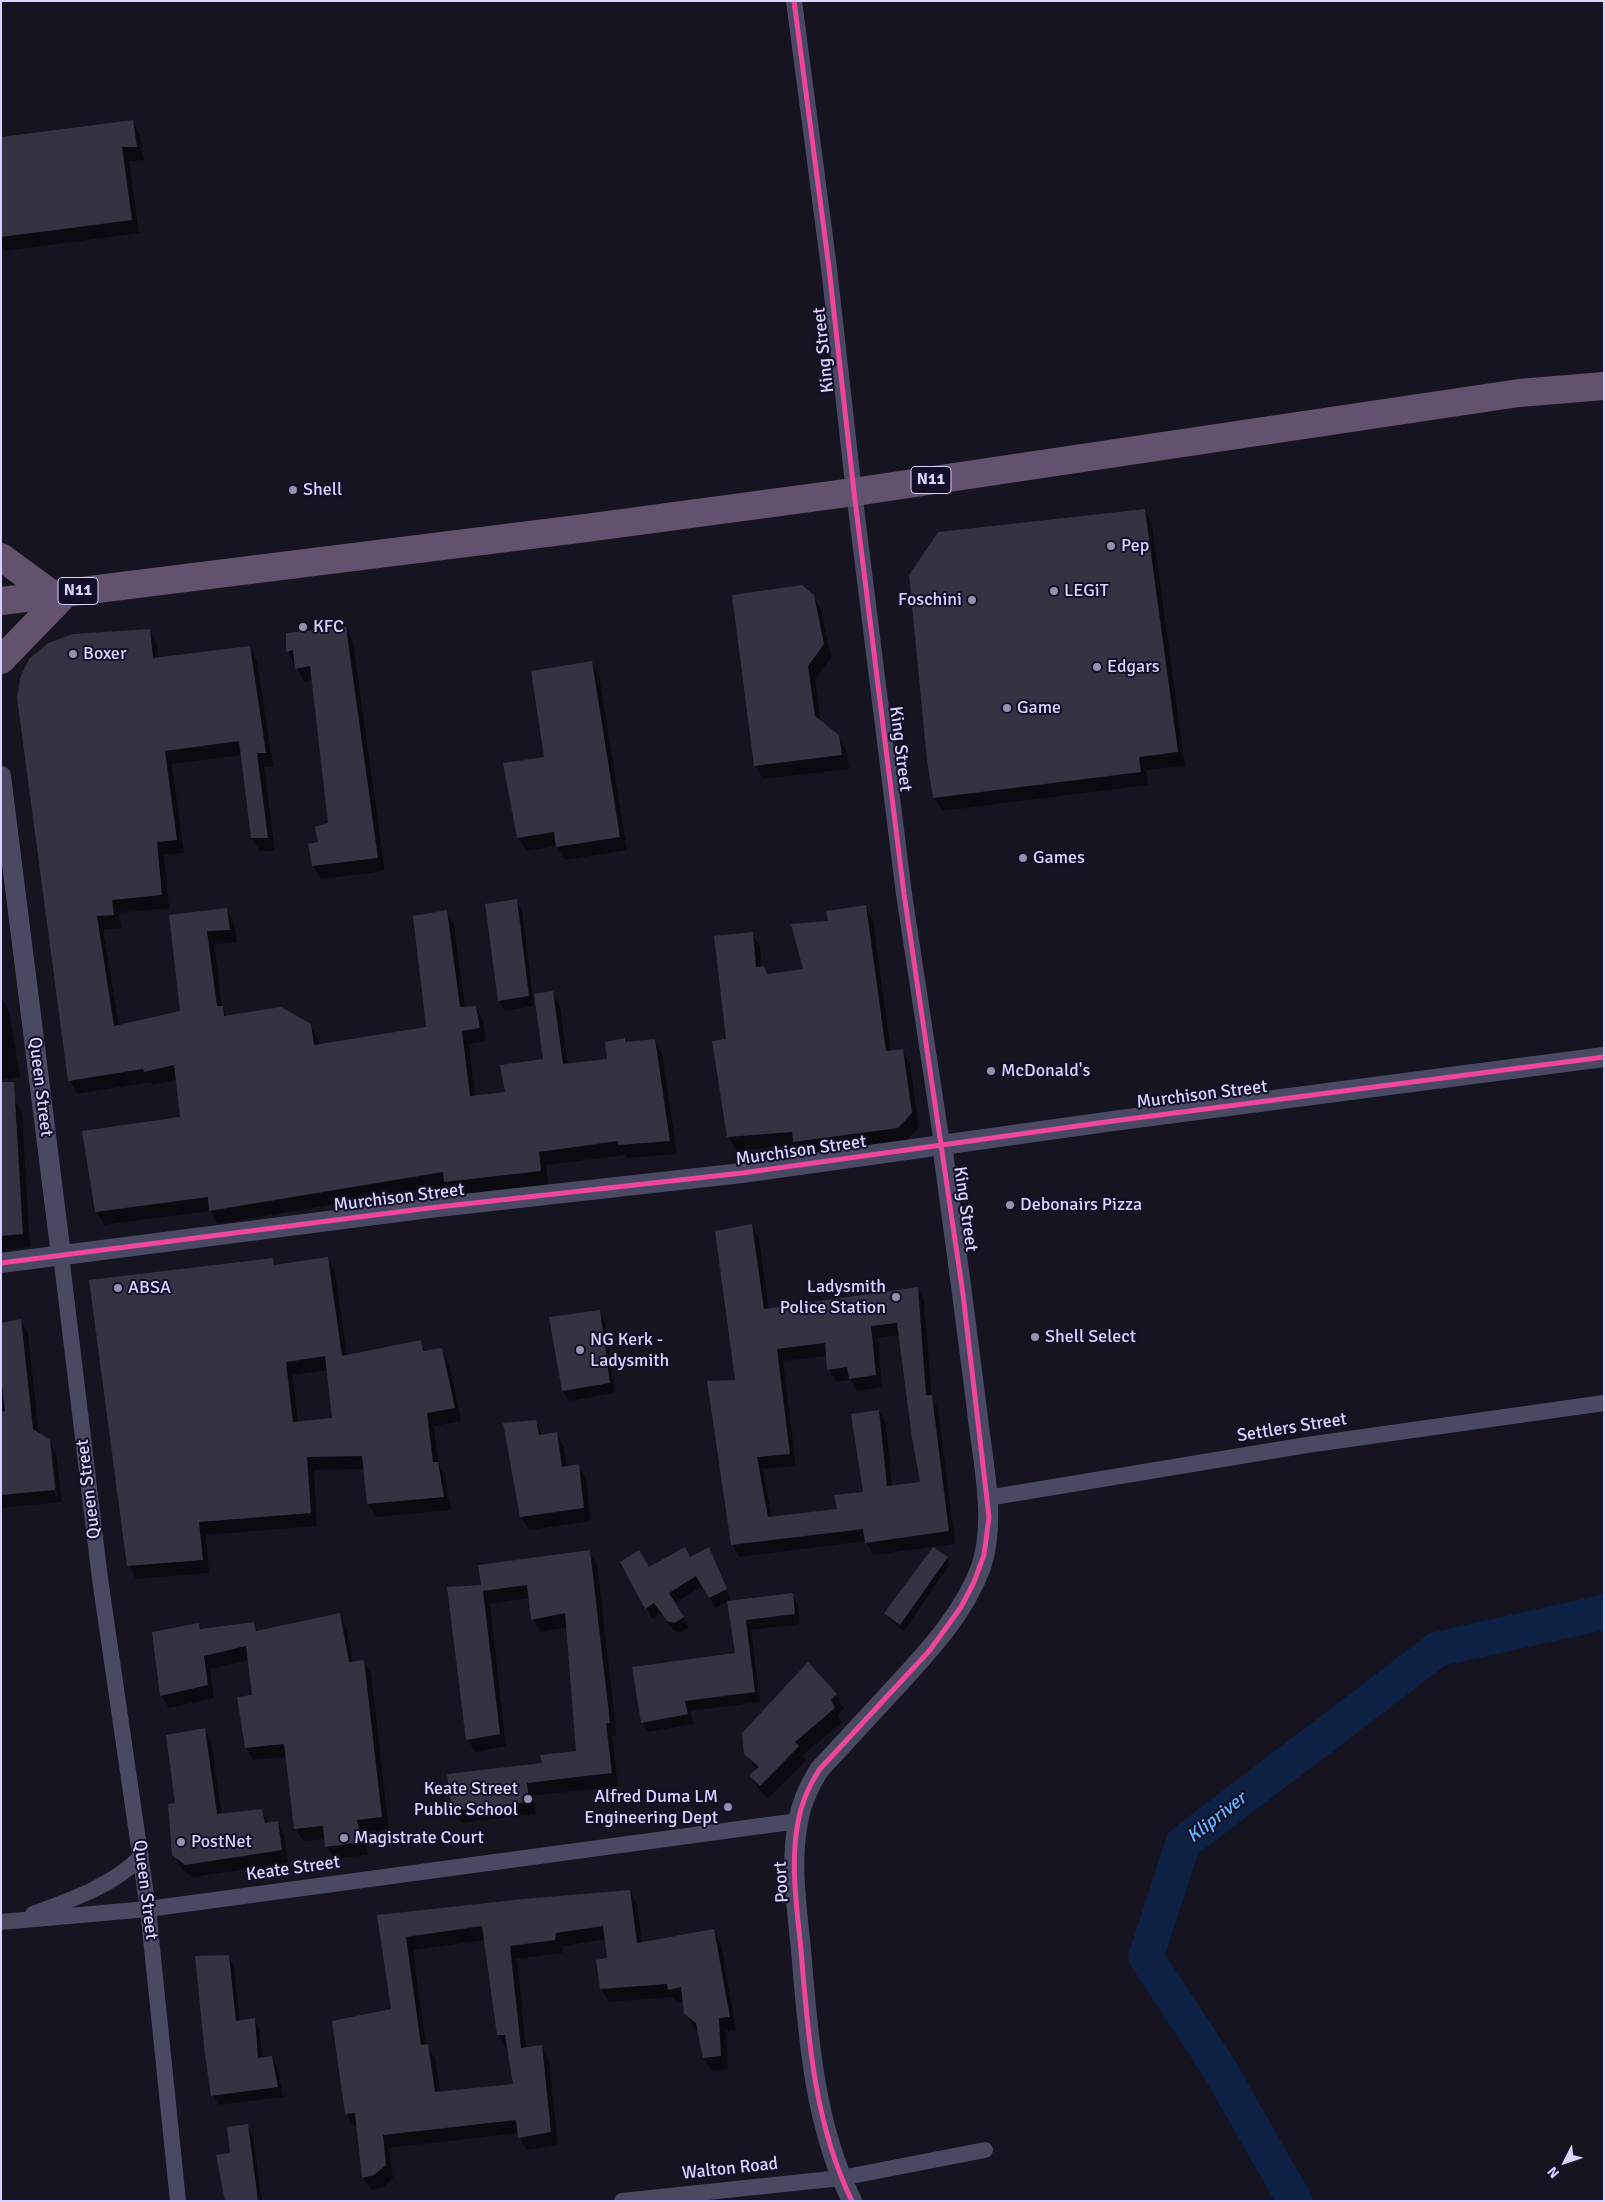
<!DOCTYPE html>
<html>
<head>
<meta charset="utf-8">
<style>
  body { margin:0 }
  #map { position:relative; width:1605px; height:2202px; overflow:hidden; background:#161421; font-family:Signika,sans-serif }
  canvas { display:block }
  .frame { position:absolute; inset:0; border:2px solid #d9d4ff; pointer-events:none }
  .north { position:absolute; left:1540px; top:2137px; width:50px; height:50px; -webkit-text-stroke:4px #130f26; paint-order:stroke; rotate:229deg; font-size:14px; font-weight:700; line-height:20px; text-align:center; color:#d9d4ff }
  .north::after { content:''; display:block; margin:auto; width:18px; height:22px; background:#d9d4ff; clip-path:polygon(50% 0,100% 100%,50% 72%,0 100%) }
</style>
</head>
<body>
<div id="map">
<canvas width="1605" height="2202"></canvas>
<div class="frame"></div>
<div class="north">N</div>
</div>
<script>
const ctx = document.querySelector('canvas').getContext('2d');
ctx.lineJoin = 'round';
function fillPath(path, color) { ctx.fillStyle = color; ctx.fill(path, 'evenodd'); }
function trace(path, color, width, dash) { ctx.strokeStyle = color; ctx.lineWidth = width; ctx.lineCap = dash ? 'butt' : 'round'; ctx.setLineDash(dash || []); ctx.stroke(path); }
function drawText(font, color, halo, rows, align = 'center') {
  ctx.font = font + ' Signika,sans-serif'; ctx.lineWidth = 4; ctx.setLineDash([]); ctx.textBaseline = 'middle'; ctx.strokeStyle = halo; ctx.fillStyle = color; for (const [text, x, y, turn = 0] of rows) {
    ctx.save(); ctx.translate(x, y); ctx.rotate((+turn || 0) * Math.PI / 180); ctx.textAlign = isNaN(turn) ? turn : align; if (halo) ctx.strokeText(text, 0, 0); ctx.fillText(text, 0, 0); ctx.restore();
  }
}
fillPath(new Path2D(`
  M132,121L140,135L144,160L129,161L139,233L5,251L1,244V138Z
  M1144,510L1152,524L1185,766L1146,770L1148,785L942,811L934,797Z
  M813,596L821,610L831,658L815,680L821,722L838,736L846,750L849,769L763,779L755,765Z
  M345,629L353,642L385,871L321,879L313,865L320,843L329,824L313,680L304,682L288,651Z
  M149,630L157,643L159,658L250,647L257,661L273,766L264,767L275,851H260L252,838L242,755L172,764L184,853L164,855L169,908L119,913L121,928L103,930L119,1026L181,1012L171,916L226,910L234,923L237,943L214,944L222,1008L227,1017L310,1025L318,1039L319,1045L427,1028L446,912L454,925L465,1008L476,1007L483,1020L486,1041L469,1044L475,1097L506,1093L545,1061L552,993L560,1006L568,1065L609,1060L624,1040L626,1043L654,1041L662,1054L677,1154L627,1158L625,1155L546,1165L548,1184L453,1195L447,1185L218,1224L211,1211L104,1225L97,1212L182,1118L177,1080L153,1085L151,1082L77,1094L70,1080L18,698Z
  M591,663L599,676L627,850L565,860L557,846L526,851L518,837L546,759Z
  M516,900L522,910L534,1006L505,1011L499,1001Z
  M865,907L873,920L891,1052L902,1050L910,1064L919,1127L906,1141L802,1155L797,1146L736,1150L728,1136L727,1041L752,933L760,947L762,968L768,975L804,970L829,922Z
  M1,997L9,1011L20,1077L1,1080Z
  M14,1099L22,1112L30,1247L1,1251V1100Z
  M752,1226L759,1238L769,1310L917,1288L924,1300L932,1398L938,1409L955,1544L873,1555L866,1541L739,1557L732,1544L736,1381ZM900,1335L921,1483L892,1486L886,1424L879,1411L864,1493L839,1510L772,1518L763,1469L796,1466L783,1361L828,1356L829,1370L836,1382L851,1380L857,1391L882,1387L878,1338Z
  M272,1259L276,1266L328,1259L335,1272L347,1356L420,1342L426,1352L441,1349L449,1363L461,1421L434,1426L439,1466L445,1476L451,1510L376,1517L368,1504L364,1469L314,1470L317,1526L206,1535L209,1573L136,1579L129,1565ZM328,1370L333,1419L298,1422L293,1375Z
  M599,1312L605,1322L615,1393L569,1401L563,1391Z
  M20,1320L28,1332L39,1434L49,1441L56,1454L62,1502L1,1508V1324ZM49,1448H52L57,1496H55Z
  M535,1421L543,1435L556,1433L564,1447L567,1467L578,1465L586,1479L591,1521L529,1530L521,1517Z
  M709,1548L731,1600L715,1608L703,1585L674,1604L689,1628L680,1632L674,1631L660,1613L652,1619L622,1562L649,1569L690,1559Z
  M589,1551L597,1564L617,1736H612L618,1786L533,1796L536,1814L461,1823L453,1810L543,1764L578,1752L568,1627L540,1632L533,1619L530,1598L490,1604L506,1746L475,1752L468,1739L482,1587Z
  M947,1558L950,1564L904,1631L890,1620L886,1613Z
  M793,1595L798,1605L800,1624L751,1630L760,1702L690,1711L693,1724L648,1732L642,1722L736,1654L728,1602Z
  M339,1615L347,1628L353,1663L364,1661L371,1674L389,1829L364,1833L368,1855L334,1859L327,1847L326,1839L303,1841L296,1829L286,1757L253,1760L246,1747L253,1696L249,1660L210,1669L214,1698L169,1708L161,1695L199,1624L202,1630L254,1623L259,1632Z
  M808,1664L836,1695L844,1709L837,1715L842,1722L803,1755L806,1760L768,1799L759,1789L751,1775L757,1771L746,1754Z
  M204,1729L211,1742L222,1815L261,1810L269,1823L277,1822L284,1835L288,1863L193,1877L181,1868L174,1855Z
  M630,1891L637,1904L642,1943L713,1931L721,1944L736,2030L726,2031L728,2069L712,2071L704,2058L699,2032L693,2027L685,2014L684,2001L677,2003L673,1997L609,2002L601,1989L608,1959L606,1939L563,1946L562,1953L517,1959L526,2049L541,2046L549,2059L558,2145L526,2150L518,2133L389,2148L393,2178L382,2188L371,2190L363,2177L358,2126H354L346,2113L393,2010L379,1916ZM485,1940L498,2035L506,2048H509L514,2085L440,2093L435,2058L426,2046L413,1950Z
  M228,1956L234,1966L240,2022L254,2019L260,2029L262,2058L272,2057L278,2067L283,2097L218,2105L213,2095Z
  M247,2126L253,2136L262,2201H226L231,2154Z`), '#0007');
trace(new Path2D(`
  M1295,2201L1217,2065L1146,1957L1183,1843L1438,1649L1604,1612`), '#0d2144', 35);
fillPath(new Path2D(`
  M133,120L137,147H122L132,220L1,237V137Z
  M1145,509L1178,752L1139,757L1141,772L933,798L927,760L909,575L938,532Z
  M802,585L814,595L824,644L808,666L815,716L839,735L842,755L754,766L732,595Z
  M346,627L378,858L312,866L308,844L318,842L315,827L328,823L310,666L295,669L293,650L286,652V633Z
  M150,629L153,658L250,646L266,753H257L268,838H251L239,741L165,751L177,840L157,842L162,895L112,900L114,915L97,916L114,1026L180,1011L169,915L227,908L230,930L207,931L217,1006H223L224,1016L281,1007L311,1024L314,1045L426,1027L413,916L447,910L460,1007L476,1006L480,1028L462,1031L470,1096L505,1092L500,1065L543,1059L534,994L553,991L563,1064L607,1059L605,1042L625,1038V1042L655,1039L670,1141L618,1145V1141L539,1152L541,1171L444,1182L443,1172L209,1211L208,1197L95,1212L82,1131L180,1117L174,1065L144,1072L143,1069L68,1081L17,698L20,678L29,659L48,643L73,634Z
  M592,661L620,837L556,847L554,832L517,838L503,763L544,757L531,671Z
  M517,899L529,996L498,1001L485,904Z
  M866,905L886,1051L903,1049L912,1113L898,1128L793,1142L792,1132L727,1137L712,1041L726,1039L714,936L753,932L756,967L764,966L767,974L803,969L791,924L828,921L826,911Z
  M1,1082H14L23,1234L1,1236Z
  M752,1224L764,1309L918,1287L926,1395H932L949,1531L865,1543L863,1529L731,1545L707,1381L735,1380L715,1231ZM897,1323L912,1438L920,1482L887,1486L879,1410L851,1414L863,1492L834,1495L837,1509L768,1517L757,1457L790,1454L777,1349L825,1343L827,1370L847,1367L849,1379L876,1375L871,1326Z
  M328,1257L342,1356L421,1340L423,1351L442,1348L455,1408L427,1413L433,1462H438L444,1497L367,1504L362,1456L307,1457L311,1513L199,1522L203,1560L127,1566L89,1280L273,1258L274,1265ZM325,1356L332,1418L293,1422L286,1362Z
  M600,1310L610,1383L562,1391L549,1317Z
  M21,1319L33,1429L50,1440L55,1490L1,1495V1412L5,1411L1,1377V1323Z
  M536,1420L539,1435L557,1432L562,1467L579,1464L584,1508L520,1517L503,1423Z
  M685,1547L690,1557L709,1547L727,1589L709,1598L696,1576L669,1593L684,1617L674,1623L667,1621L654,1603L645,1609L620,1562L639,1550L649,1567Z
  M933,1547L948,1557L900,1625L884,1613Z
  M590,1550L610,1723H606L612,1773L527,1783L529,1802L452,1811L447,1774L542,1763L540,1755L576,1751L565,1613L531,1620L527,1585L483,1591L500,1734L466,1740L447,1587L481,1585L478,1565Z
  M793,1593L795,1614L746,1620L755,1692L685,1701L688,1714L641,1723L632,1667L735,1653L727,1601Z
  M340,1613L349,1662L364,1660L382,1817L357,1820L362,1842L325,1847L323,1826L294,1829L284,1744L245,1748L237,1697L252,1695L246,1646L204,1656L208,1685L160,1696L152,1632L199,1623L200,1629L254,1622L256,1631Z
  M808,1662L837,1694L831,1700L835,1708L795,1742L799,1746L760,1786L749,1775L759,1767L744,1754L742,1733Z
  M205,1728L217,1814L262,1809L265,1823L278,1821L282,1850L185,1865L172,1855L168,1804L175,1803L166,1735Z
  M630,1890L637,1943L714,1929L730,2017L719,2018L721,2056L703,2058L696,2023L684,2014L681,1987L668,1990L667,1984L600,1989L596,1960L607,1958L603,1926L556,1933L555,1940L510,1946L521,2048L542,2045L551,2132L518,2138L516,2120L383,2135L386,2165L374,2175L362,2178L355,2113L345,2114L332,2021L391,2009L377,1915L523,1899ZM482,1926L497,2035H505L513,2084L435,2092L428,2044L421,2045L406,1937Z
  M229,1955L236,2021L255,2018L258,2058L272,2056L278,2087L211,2096L205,2055L195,1956Z
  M248,2124L258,2201H225L216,2155L230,2153L227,2127Z`), '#343243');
trace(new Path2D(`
  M794,1L829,268L854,492L904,894L942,1144
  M61,1255L100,1579L148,1909L178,2201
  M987,1498L1307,1445L1604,1403
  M33,1914C71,1900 112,1886 141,1857
  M1,1922L148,1909L798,1821
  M622,2201L841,2178L985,2150`), '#4a4962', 16);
trace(new Path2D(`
  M1,776L61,1255
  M1,1263L429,1208L742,1173L1113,1121L1604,1057
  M852,2201C814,2124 808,2035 801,1950C797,1908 790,1865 798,1822C801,1803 809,1786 819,1770C843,1744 867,1718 891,1692C925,1655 963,1616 981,1567C997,1520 982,1459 977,1410C966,1321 954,1233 942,1144`), '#4a4962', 20);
trace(new Path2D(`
  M1,557L53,595
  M1,601L586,528L854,492L1519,393L1604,386
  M1,660L66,593`), '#62526e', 28);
trace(new Path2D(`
  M794,1L829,268L854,492L904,894L963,1294L989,1517L984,1555L974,1582L961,1607L930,1650L819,1770C809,1786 801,1803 798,1822C790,1865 797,1908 801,1950C808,2035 814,2124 852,2201
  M1,1263L429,1208L742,1173L1113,1121L1604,1057`), '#ed469a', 5);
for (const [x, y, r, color] of [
  [293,490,5,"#9591b1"],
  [1111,546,5,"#9591b1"],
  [1054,591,5,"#9591b1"],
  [972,600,5,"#9591b1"],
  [303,627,5,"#9591b1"],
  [73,654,5,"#9591b1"],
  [1097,667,5,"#9591b1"],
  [1007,708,5,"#9591b1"],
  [1023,858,5,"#9591b1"],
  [991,1071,5,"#9591b1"],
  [1010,1205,5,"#9591b1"],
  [118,1288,5,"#9591b1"],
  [896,1297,5,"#9591b1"],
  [1035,1337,5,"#9591b1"],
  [580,1350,5,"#9591b1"],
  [528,1799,5,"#9591b1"],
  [728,1807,5,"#9591b1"],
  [344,1838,5,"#9591b1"],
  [181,1842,5,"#9591b1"]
]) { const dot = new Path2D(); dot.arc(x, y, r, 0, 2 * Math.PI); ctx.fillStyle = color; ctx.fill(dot); trace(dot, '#130f26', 2); }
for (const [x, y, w] of [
  [931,480,40],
  [78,591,40]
]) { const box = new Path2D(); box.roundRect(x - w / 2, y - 13.5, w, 27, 4); ctx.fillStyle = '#130f26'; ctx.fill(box); trace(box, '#d9d4ff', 1); }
drawText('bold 16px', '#d9d4ff', null, [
  ["N11",931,480],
  ["N11",78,591]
]);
drawText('18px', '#d9d4ff', '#130f26', [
  ["King Street",824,350,-96],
  ["King Street",900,749,83],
  ["Queen Street",40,1087,83],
  ["Murchison Street",1202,1095,-7],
  ["Murchison Street",801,1151,-8],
  ["Murchison Street",399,1198,-7],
  ["King Street",965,1209,82],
  ["Settlers Street",1292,1428,-9],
  ["Queen Street",89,1489,-97],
  ["Keate Street",293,1869,-8],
  ["Poort",782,1882,-93],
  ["Queen Street",145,1890,83],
  ["Walton Road",730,2169,-6]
]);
drawText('18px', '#d9d4ff', '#130f26', [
  ["Shell",303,490],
  ["Pep",1121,546],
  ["LEGiT",1064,591],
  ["Foschini",962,600,"right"],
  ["KFC",313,627],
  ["Boxer",83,654],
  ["Edgars",1107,667],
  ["Game",1017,708],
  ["Games",1033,858],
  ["McDonald's",1001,1071],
  ["Debonairs Pizza",1020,1205],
  ["Ladysmith",886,1287,"right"],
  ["Police Station",886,1308,"right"],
  ["ABSA",128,1288],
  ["Shell Select",1045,1337],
  ["NG Kerk -",590,1340],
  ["Ladysmith",590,1361],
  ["Keate Street",518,1789,"right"],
  ["Public School",518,1810,"right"],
  ["Alfred Duma LM",718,1797,"right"],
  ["Engineering Dept",718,1818,"right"],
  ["Magistrate Court",354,1838],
  ["PostNet",191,1842]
], 'left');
drawText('italic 19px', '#62b6ff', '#130f26', [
  ["Klipriver",1217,1818,-38]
]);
</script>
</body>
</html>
